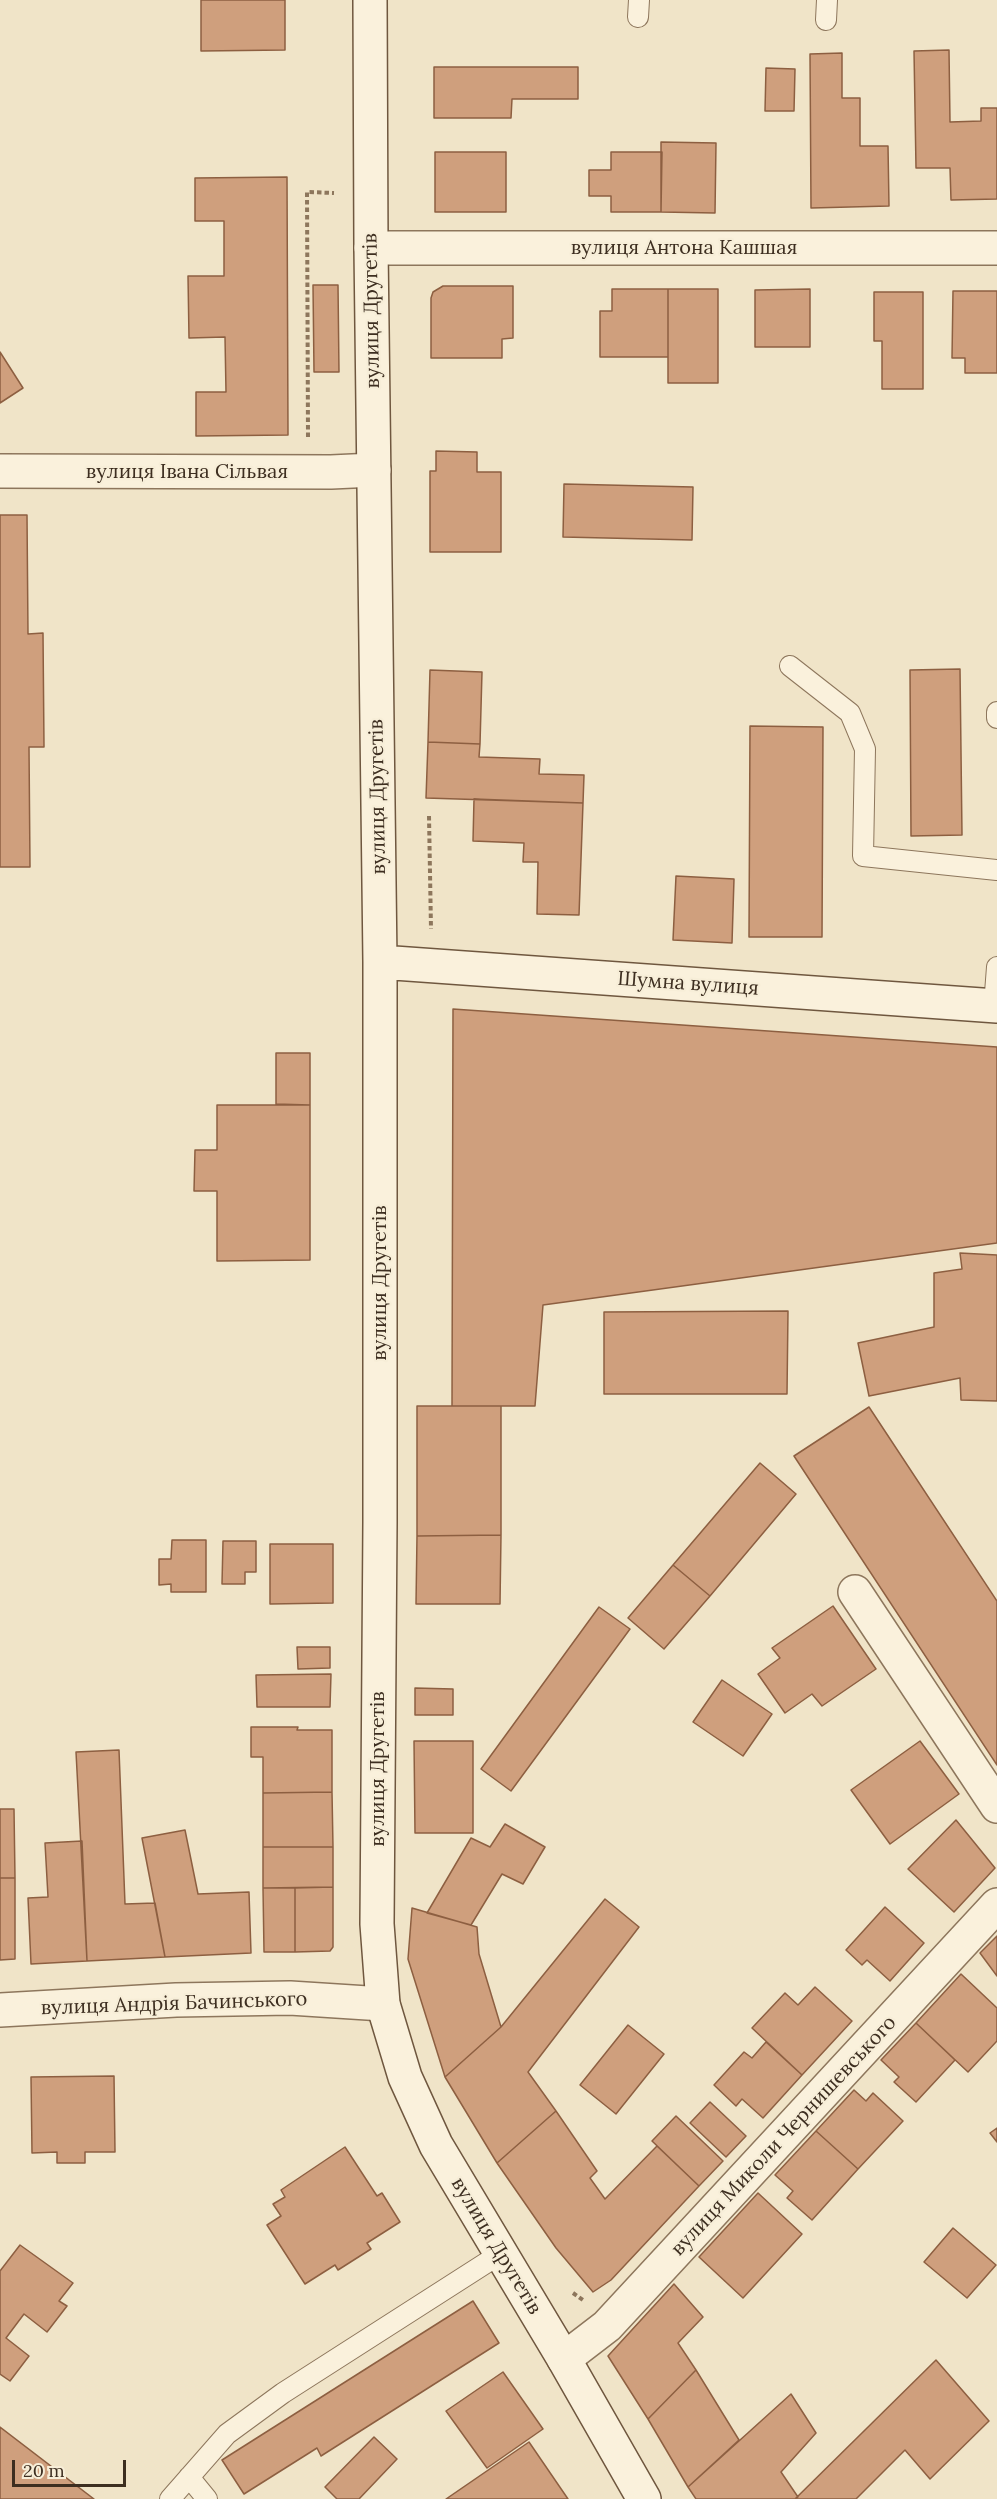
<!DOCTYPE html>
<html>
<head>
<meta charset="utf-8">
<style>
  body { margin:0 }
  #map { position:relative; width:997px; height:2499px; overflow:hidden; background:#f0e4c8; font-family:Lora,serif }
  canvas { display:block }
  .scale { position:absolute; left:12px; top:2460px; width:114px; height:27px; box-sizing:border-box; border:3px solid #3d2e20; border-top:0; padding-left:8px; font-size:18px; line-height:21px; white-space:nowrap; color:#3d2e20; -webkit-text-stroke:4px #f7eed8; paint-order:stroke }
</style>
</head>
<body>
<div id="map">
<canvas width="997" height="2499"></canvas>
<div class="scale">20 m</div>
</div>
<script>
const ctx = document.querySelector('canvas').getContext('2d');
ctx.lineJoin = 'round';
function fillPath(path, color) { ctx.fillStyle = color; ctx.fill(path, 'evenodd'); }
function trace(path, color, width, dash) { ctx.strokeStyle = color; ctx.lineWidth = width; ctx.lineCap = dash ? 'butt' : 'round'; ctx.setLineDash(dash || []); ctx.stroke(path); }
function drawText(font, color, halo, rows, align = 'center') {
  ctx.font = font + ' Lora,serif'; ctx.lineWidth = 4.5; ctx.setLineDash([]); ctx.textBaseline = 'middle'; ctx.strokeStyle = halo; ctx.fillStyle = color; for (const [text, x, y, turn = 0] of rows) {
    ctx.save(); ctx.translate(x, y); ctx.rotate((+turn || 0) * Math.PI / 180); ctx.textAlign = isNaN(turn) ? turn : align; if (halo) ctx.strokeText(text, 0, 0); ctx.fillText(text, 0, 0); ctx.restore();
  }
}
const building = new Path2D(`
  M201,0H285V50L201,51Z
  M949,50L950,122L981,121V108H997V199L951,200L950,168H916L914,51Z
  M842,53V98H860V146H888L889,206L811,208L810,54Z
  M434,67H578V99H512L511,118H434Z
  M766,68L795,69L794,111H765Z
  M661,142L716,143L715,213L661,212Z
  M435,152H506V212H435Z
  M611,152H662L661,212H611V196H589V170H611Z
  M287,177L288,435L196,436V392H226L225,337L189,338L188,276H224V221H195V178Z
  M313,285H338L339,372H314Z
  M443,286H513V338L502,339V358H431V298L433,292Z
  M612,289H668V357H600V311H612Z
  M668,289H718V383H668Z
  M810,289V347H755V290Z
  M953,291H997V373H965V358H952Z
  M874,292H923V389H882V341H874Z
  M0,352L23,388L0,403Z
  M436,451L477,452V472H501V552H430V471H436Z
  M564,484L693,487L692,540L563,537Z
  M0,515H27L28,634L43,633L44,747H29L30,867H0Z
  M960,669L962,835L911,836L910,670Z
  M430,670L482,672L480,744L428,742Z
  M750,726L823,727L822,937H749Z
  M428,742L480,744L479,757L540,759L539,774L584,775L583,803L426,798Z
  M474,799L583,803L579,915L537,914L538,862H523L524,843L473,841Z
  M676,876L734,879L732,943L673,940Z
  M453,1009L997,1047V1243L543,1305L535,1406H452Z
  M276,1053H310V1105L276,1104Z
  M217,1105H310V1260L217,1261V1191H194L195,1150H217Z
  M960,1253L997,1255V1401L961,1400L960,1378L869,1396L858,1343L934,1327V1273L962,1269Z
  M788,1311L787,1394H604V1312Z
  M417,1406H501V1535L417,1536Z
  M869,1407L997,1601V1765L794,1456Z
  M760,1463L796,1494L710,1596L673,1565Z
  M501,1535L500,1604H416L417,1536Z
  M172,1540H206V1592H171V1584L159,1585V1559H171Z
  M223,1541H256V1572H245V1584H222Z
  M270,1544H333V1603L270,1604Z
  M673,1565L710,1596L664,1649L628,1618Z
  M833,1606L876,1669L822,1706L812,1694L785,1713L758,1674L780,1658L772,1648Z
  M599,1607L630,1629L511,1791L481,1769Z
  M297,1647H330V1668L298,1669Z
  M331,1674L330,1707H257L256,1675Z
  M722,1680L772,1714L743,1756L693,1722Z
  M415,1688L453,1689V1715H415Z
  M251,1727H298L297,1730H332V1792L263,1793V1757H251Z
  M414,1741H473V1833H415Z
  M920,1741L959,1794L890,1844L851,1790Z
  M119,1750L125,1904L155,1903L165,1957L87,1961L76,1752Z
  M332,1792L333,1847H263V1793Z
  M0,1809H14L15,1878H0Z
  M956,1820L995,1868L954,1912L908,1869Z
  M505,1824L545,1847L523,1884L502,1874L471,1925L427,1913L471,1838L490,1847Z
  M185,1830L198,1894L249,1892L251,1953L165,1957L142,1838Z
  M82,1841L87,1961L31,1964L28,1898L48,1897L45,1843Z
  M263,1847H333V1887L263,1888Z
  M0,1878H15V1959L0,1960Z
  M333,1887V1947L330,1951L295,1952V1888Z
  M263,1888H295V1952H264Z
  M605,1899L639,1927L528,2072L556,2111L497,2163L445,2077L501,2027Z
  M885,1907L924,1943L890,1981L867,1960L862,1965L846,1950Z
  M412,1908L477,1927L479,1954L501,2027L445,2077L408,1959Z
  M997,1936V1976L980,1953Z
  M961,1974L997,2008V2041L968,2072L916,2023Z
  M815,1987L852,2021L802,2075L752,2028L785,1993L798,2005Z
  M916,2023L955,2060L916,2102L894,2082L899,2077L881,2060Z
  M628,2025L664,2054L616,2114L580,2085Z
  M766,2042L802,2075L763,2118L742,2099L736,2106L714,2085L744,2052L752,2058Z
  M114,2076L115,2152H85V2163H57V2152L32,2153L31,2077Z
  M854,2090L866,2101L873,2093L903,2121L858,2169L816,2131Z
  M710,2102L746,2136L726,2157L690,2123Z
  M556,2111L597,2171L590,2178L605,2199L657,2146L699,2186L611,2280L593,2292L556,2248L497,2163Z
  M676,2116L723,2161L699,2186L652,2141Z
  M997,2128V2142L990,2133Z
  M816,2131L858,2169L812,2220L787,2198L793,2191L775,2175Z
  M345,2147L377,2196L382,2193L400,2222L367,2243L371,2249L338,2270L335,2265L305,2284L267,2225L281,2216L273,2204L285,2197L281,2190Z
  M758,2193L802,2234L743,2298L699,2257Z
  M953,2228L996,2265L967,2298L924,2262Z
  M20,2245L73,2283L59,2301L67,2306L47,2332L24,2314L6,2338L29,2356L10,2381L0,2374V2271Z
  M674,2284L703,2317L678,2343L696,2370L648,2419L608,2356Z
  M473,2301L499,2343L321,2456L317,2448L244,2494L222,2460Z
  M936,2360L989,2421L930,2479L905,2450L856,2499H795Z
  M696,2370L739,2440L688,2487L648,2419Z
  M503,2372L543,2429L487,2468L446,2411Z
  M791,2394L816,2433L781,2472L798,2497L795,2499H696L688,2487Z
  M0,2427L94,2499H0Z
  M374,2437L397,2459L359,2499H337L325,2487Z
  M529,2442L568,2499H446Z`);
fillPath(building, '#cf9f7d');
trace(building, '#8d5f41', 1.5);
const lane = new Path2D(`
  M638,17L639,0
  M826,20L827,0
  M790,666L850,713L865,749L863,856L997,870
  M997,712V718
  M994,1006L997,967
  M189,2477L207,2499
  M170,2499L227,2434L283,2393L500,2254`);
const street = new Path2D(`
  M371,248H997
  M0,471L331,472L374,470
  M855,1592L997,1806
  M0,2010L176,2000L290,1998L383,2004
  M564,2359L607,2326L997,1905`);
const secondary = new Path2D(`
  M370,0L371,248L380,962V1522L377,1924L383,2004L405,2077L436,2145L564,2359L644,2499
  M380,962L997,1006`);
trace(lane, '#8d765c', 22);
trace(street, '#8d765c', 36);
trace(secondary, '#6f573f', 36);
trace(new Path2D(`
  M308,437L307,192L334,193
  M429,816L431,929
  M573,2293L583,2300`), '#8d765c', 4, [4.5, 3]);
trace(lane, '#faf1dc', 20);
trace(street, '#faf1dc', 33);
trace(secondary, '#faf1dc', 33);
drawText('20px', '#3d2e20', '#f7eed8', [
  ["вулиця Антона Кашшая",684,248],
  ["вулиця Другетів",372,311,-91],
  ["вулиця Івана Сільвая",187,472],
  ["вулиця Другетів",378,797,-91],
  ["Шумна вулиця",688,984,4],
  ["вулиця Другетів",380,1283,-90],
  ["вулиця Другетів",378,1769,-90],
  ["вулиця Андрія Бачинського",174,2004,-2],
  ["вулиця Миколи Чернишевського",784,2136,-47],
  ["вулиця Другетів",496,2246,59]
]);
</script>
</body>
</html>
